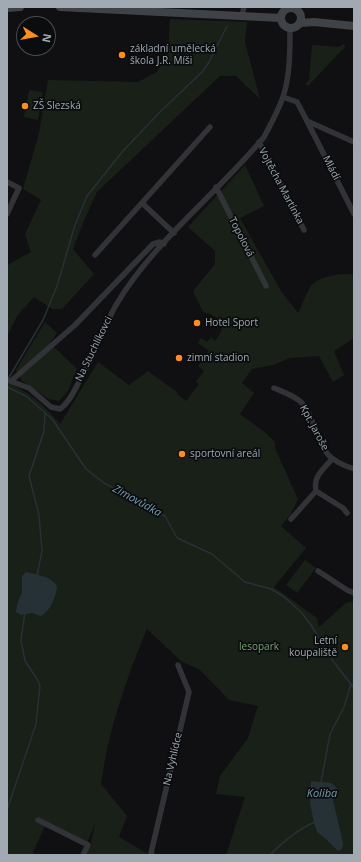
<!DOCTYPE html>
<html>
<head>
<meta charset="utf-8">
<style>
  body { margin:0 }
  #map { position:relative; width:361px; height:862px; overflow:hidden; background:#101012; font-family:"Open Sans",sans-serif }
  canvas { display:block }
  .frame { position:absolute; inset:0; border:8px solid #a1a9b3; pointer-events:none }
  .north { position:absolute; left:16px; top:16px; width:40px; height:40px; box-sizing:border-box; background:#0b0c0d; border:1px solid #474b4f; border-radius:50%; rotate:101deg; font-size:11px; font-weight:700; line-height:16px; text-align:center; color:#a1a9b3 }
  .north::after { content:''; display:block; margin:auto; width:14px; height:18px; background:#fc8d1e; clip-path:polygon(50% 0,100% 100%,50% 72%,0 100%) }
</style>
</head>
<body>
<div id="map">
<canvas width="361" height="862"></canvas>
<div class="frame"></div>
<div class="north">N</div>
</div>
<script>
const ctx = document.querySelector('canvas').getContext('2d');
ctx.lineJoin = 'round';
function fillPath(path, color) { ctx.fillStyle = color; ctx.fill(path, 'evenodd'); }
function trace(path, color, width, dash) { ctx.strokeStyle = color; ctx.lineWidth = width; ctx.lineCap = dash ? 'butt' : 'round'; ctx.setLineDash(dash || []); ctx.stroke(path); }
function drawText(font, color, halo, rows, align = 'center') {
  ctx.font = font + ' "Open Sans",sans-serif'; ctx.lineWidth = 3.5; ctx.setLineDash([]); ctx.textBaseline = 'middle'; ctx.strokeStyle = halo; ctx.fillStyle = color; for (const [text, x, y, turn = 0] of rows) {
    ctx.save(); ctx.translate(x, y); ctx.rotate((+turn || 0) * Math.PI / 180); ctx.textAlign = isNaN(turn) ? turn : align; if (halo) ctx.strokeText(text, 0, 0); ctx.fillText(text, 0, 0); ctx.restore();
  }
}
fillPath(new Path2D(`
  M170,19L247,22L245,42L260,99L236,76H220L97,192L83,223L73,249L94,274L62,309H52L34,297L17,316L7,336V268L9,264L31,252L25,234L41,200L23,189L39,133L48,80L138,82L157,72L168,53Z
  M343,44L345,45V47L309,85H306V83L309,80L312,45L339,47Z
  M29,90L43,92L38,120L24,117Z
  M245,165L264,206L240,218L281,291L298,313C302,307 307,289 312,285C320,276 343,272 354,275V338L334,351L344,375L333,382L319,356L290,358L273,365L252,369L242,383L254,393L240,414L266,433L275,442V448L298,499L290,515L281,526L306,548L274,587L317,618L319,627L346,603L354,601V855H226L245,797L216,794L220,776L248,738L258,706L229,700L199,669L182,662L147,629C126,679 108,731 101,784L127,816L119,837L148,854V855H85L92,844L91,842L96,822L87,843L37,817L35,821L45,826L33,852L34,855H7V383C28,390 46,407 60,424L98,362L129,385L148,371L177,392L178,395L186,401L199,384L196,382L204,371L198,366L209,351L198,343L201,338L207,342L211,337L215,341C228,325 222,317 203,312L193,291L215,264V251L188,227Z
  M45,322L57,333L50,343L77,369L68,391L59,401L49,399L21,380L16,370Z
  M305,560L316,568L297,593L286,585Z`), '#182018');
fillPath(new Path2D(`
  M26,572C36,575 53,576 57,587C56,596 50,612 41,616L32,613L21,615L16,612L17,605L22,592V576Z
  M311,781L331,783L338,789L333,800L343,843L342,849L338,851L327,840L317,832L314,823L310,803Z`), '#263136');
trace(new Path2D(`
  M8,379L43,320L57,286L75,225L87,196L123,151L160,112L202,72L209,62L227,26
  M7,387L26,396L52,419L86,469L104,483L165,516L177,538L212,554L245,582L271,589L283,596L301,612L311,625L333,661L354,688
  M37,576L42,551L39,515L29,476L44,431L45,412
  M321,782L330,734L344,707L351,684
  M7,810L36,724L40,686L37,679L25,661L21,640L25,612
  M270,855C283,842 298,829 315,822`), '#263136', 1.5);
trace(new Path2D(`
  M242,16L244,7
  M283,97L297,102L307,121L354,142
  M307,121L354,214
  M259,142L304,230
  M7,182L19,188L7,214
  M216,187L266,286
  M142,203L174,233
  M95,255L210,127
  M7,380L29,388L51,407L60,409C69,403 74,391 79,382C83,373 89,364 93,355C101,338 107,321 116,305C154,241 217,194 264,137C271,124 278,111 283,97C290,76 290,51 290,29
  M11,381L75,325L153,244L160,242L164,244
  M274,388C283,392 293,395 301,402C306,407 309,414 312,421C323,448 323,459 354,469
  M332,459C323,470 313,476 316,491L343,508L347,513
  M291,519L316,491
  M318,571L347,590L354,593
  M38,820L88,845L83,855
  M152,855L151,853L189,692L178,665`), '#313337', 5.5);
trace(new Path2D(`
  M60,7L281,18
  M281 18a10 10 0 1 1 20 0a10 10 0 1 1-20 0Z
  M7,8L20,7
  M300,23L314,22L354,26`), '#3f4247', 8);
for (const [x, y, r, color] of [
  [122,55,4,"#fc8d1e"],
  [25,106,4,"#fc8d1e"],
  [197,323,4,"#fc8d1e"],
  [179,358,4,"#fc8d1e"],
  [182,454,4,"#fc8d1e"],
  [345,647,4,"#fc8d1e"]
]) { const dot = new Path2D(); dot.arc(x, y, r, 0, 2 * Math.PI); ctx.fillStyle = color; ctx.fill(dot); trace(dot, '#0b0c0d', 1.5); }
drawText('10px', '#a1a9b3', '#0b0c0d', [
  ["základní umělecká",130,49],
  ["škola J.R. Míši",130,61],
  ["ZŠ Slezská",33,106],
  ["Hotel Sport",205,323],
  ["zimní stadion",187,358],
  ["sportovní areál",190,454],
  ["Letní",337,641,"right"],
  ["koupaliště",337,653,"right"]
], 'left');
drawText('10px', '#a1a9b3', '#0b0c0d', [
  ["Mládí",331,168,63],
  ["Vojtěcha Martínka",281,186,62],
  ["Topolová",241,237,63],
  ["Na Stuchlíkovci",94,349,-64],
  ["Kpt. Jaroše",314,428,62],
  ["Na Vyhlídce",173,759,-77]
]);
drawText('10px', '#7aa076', '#0b0c0d', [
  ["lesopark",259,647]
]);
drawText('italic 11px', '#759fb1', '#0b0c0d', [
  ["Zimovůdka",137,501,29],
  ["Koliba",322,794]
]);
</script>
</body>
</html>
